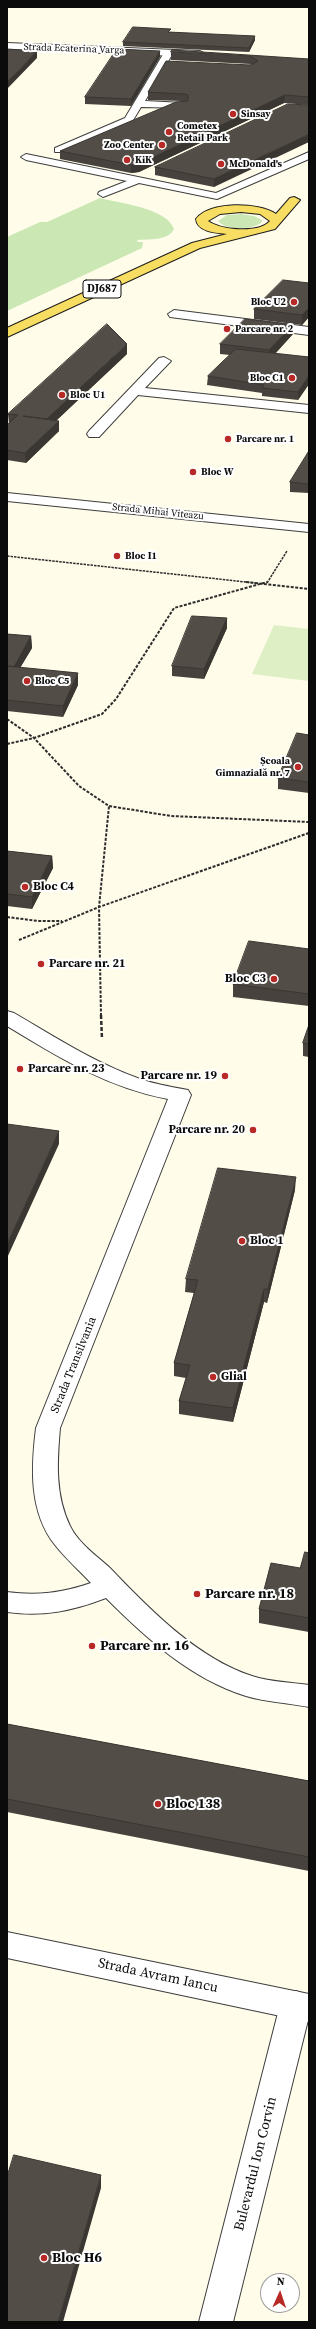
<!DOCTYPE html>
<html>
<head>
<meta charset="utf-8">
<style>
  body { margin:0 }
  #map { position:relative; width:316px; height:2329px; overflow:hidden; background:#fffce9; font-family:"Source Serif 4",serif }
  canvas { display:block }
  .frame { position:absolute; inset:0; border:8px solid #0b0b0b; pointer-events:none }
  .north { position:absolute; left:260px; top:2273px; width:40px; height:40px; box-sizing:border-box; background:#fff; border:1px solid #9d9d9d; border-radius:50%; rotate:3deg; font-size:11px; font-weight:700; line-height:16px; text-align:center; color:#0b0b0b }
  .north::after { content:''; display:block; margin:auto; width:14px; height:18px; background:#b82825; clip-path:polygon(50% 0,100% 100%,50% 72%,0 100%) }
</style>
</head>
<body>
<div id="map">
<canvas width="316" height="2329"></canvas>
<div class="frame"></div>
<div class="north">N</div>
</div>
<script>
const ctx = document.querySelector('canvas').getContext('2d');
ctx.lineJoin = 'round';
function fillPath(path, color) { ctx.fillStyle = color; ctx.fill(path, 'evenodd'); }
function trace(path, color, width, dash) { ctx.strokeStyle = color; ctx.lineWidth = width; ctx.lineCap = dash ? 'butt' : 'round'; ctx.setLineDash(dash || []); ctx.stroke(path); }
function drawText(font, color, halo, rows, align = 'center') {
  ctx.font = font + ' "Source Serif 4",serif'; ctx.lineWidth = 4; ctx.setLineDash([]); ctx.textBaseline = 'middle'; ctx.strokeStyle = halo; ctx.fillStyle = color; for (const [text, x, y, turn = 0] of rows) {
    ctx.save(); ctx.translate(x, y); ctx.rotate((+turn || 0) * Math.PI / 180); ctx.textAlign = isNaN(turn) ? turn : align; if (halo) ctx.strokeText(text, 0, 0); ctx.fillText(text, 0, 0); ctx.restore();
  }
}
fillPath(new Path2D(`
  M100,198C119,203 167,208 174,229C168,241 149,239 137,240L138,242H143L142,248L7,311V237L40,222H47Z
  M241,214L254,216L262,220V222C253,230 226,231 218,221L227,215Z`), '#cbe8b4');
fillPath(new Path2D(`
  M274,625L309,629V681L252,674Z`), '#deefc6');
const service = new Path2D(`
  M165,51L173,53L145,101L184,103L187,104V108L141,107L132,122L63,152H55V148L125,118Z
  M309,152V159L217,199L139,183L103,197L98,194L99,192L127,181L26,160L21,157L26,154L216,193Z`);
const minor = new Path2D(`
  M7,43L200,51L205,54L200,57L7,49Z
  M174,310L309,327V335L170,317L168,314Z
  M164,357L171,361L145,388L309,405V413L138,395L99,437H89L87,434L89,431L159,358Z
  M7,493L309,524V532L7,501Z
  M7,1011L14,1013C55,1037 95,1063 140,1079C155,1084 171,1087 188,1090L191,1095L60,1428C57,1462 55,1495 70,1526C78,1543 97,1556 110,1568C148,1608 198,1659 252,1676C270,1682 290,1682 309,1685V1707C288,1703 266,1702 246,1696C191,1679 146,1638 106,1598C72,1611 43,1617 7,1612V1592C37,1596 62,1593 91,1583C79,1570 66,1559 55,1545C29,1512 31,1468 36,1428L168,1099C108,1088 58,1057 7,1026Z
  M296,1991L307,1995L309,2016L233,2322H199L280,2005L285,1995Z`);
const tertiary = new Path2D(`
  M7,1932L309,1994V2022L7,1958Z`);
const primary = new Path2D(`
  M294,197L300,200L275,229L200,248L7,337V328L192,243L227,234C217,233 197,232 196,219C209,201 259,202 276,214L290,198ZM241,212L260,214L270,221C259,234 220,230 208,221L220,214Z`);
trace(service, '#3e3e3e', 2);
trace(minor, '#3e3e3e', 2);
trace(tertiary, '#3e3e3e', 2);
trace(primary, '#1c1c1c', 2);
trace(new Path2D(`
  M7,556L255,583
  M267,583L287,551`), '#2d2d2d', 1.5, [2.5, 1]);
trace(new Path2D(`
  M246,582L309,589
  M7,719L34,738L79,786L109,806L171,816L309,822
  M7,744L34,738L102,714L116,699L174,608L267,582
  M7,917L38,921H62
  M19,940L99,907L309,833
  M101,1016L99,907L109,806`), '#2d2d2d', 2, [3, 1.5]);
trace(new Path2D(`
  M101,1015L102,1039`), '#2d2d2d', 2.5, [4, 2]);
fillPath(service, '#fff');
fillPath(minor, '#fff');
fillPath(tertiary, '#fff');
fillPath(primary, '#f7dd61');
fillPath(new Path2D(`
  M171,32L255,40L249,52L123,46V42Z
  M171,52L309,59V105L284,103L139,172L131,173L60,159V151L182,101L148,100V92L252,64H251L171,60Z
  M160,57L131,106L85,104V97Z
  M309,105L214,187L155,175V167Z
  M309,283V317L302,325L254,319V309Z
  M293,334L275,354L309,357V384L298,400L262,396V393L207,385L208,376L230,355L220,354V344Z
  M127,354L56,421H59V431L26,463L7,460V425L9,424L8,414Z
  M309,451V493L290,492V482Z
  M227,618V628L204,679L172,676V666Z
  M7,634L31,636L32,648L20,668L78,673V685L63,717L7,711Z
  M309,735V793L278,789V778Z
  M7,851L52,856L53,868L32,909L7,906Z
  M309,949V1006L233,997V984Z
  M309,1025V1057L303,1056V1043Z
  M295,1190L267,1303L264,1302L233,1422L179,1414V1401L186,1378L174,1376V1363L194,1293L185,1292L186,1279Z
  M309,1553V1632L259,1623V1609L300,1568Z
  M7,1724L309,1781V1871L7,1812Z`), '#47423d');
fillPath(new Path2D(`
  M255,36V40L249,52V48Z
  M37,51V58L7,89V82Z
  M160,51V57L131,106V99Z
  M285,95L284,103L139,172L131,173V165Z
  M309,134V142L214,187V179Z
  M309,308V317L302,325V315Z
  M293,325V334L269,360V350Z
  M127,344V354L47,429V419Z
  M309,376V384L298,400V392Z
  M59,421V431L26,463L25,453Z
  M227,618V628L204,679V669Z
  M31,636L32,648L14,678V667Z
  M78,673V685L63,717V706Z
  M52,856L53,868L32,909V897Z
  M59,1131V1144L7,1258V1244Z
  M296,1177L295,1190L267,1303L268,1289Z
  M264,1289V1302L233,1422V1408Z
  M101,2175V2188L63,2322H58Z`), '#3a3632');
const building = new Path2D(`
  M133,27L171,29L168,32L255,36L249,48L123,42Z
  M7,49L37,51L7,82Z
  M117,49L160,51L131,99L85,97Z
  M172,50L309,59V97L285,95L139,164L131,165L60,151L176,102L188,101V95L185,94L148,92L166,61L251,65L258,61L251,56L171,52Z
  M288,104L309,105V134L214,179L155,167Z
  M283,280L309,283V308L302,315L254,309Z
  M245,319L293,325L269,350L220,344Z
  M107,324L127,344L47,419L23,416L59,421L25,453L7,450V425L18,415L8,414Z
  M236,349L309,357V376L298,392L262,388L264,385L208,376Z
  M309,451V484L290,482Z
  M192,616L227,618L204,669L172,666Z
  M7,634L31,636L14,667L7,666Z
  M7,666L78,673L63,706L7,700Z
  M297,733L309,735V782L278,778Z
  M7,851L52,856L32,897L7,894Z
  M249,941L309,949V994L233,984Z
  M309,1025V1044L303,1043Z
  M7,1124L59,1131L7,1244Z
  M218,1168L296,1177L268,1289H264L233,1408L179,1401L190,1365L174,1363L198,1280L186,1279Z
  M305,1552L309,1553V1618L259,1609L271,1563L300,1568Z
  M7,1724L309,1781V1857L7,1799Z
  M14,2155L101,2175L58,2322H7V2177Z`);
fillPath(building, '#534d47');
trace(building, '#3a3632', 1);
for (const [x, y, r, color] of [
  [233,114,4,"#b82825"],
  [169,132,4,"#b82825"],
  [162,145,4,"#b82825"],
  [127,160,4,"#b82825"],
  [221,164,4,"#b82825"],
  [294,302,4,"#b82825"],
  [227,329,4,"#b82825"],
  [292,378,4,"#b82825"],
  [62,395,4,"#b82825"],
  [228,439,4,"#b82825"],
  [193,472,4,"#b82825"],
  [117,556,4,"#b82825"],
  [27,681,4,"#b82825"],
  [298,767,4,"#b82825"],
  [25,887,4,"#b82825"],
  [41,964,4,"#b82825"],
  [274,979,4,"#b82825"],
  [20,1069,4,"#b82825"],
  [225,1076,4,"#b82825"],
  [253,1130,4,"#b82825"],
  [242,1241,4,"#b82825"],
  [213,1377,4,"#b82825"],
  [197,1594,4,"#b82825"],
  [92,1646,4,"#b82825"],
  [158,1804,4,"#b82825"],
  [44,2258,4,"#b82825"]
]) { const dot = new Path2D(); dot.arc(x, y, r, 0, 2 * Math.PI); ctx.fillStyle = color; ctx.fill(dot); trace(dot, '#fff', 1.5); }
drawText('10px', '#0b0b0b', '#fff', [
  ["Strada Ecaterina Varga",74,49,2],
  ["Strada Mihai Viteazu",158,512,6]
]);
drawText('bold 10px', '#0b0b0b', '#fff', [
  ["Sinsay",241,114],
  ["Cometex",177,126],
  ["Retail Park",177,138],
  ["Zoo Center",154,145,"right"],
  ["KiK",135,160],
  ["McDonald's",229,164],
  ["Bloc U2",286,302,"right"],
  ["Parcare nr. 2",235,329],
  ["Bloc C1",284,378,"right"],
  ["Bloc U1",70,395],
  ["Parcare nr. 1",236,439],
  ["Bloc W",201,472],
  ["Bloc I1",125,556],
  ["Bloc C5",35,681],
  ["Școala",290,761,"right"],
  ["Gimnazială nr. 7",290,773,"right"]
], 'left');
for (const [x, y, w] of [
  [102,289,38]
]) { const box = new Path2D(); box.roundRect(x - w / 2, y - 9, w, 18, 3); ctx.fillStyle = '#fff'; ctx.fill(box); trace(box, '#0b0b0b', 1); }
drawText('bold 11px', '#0b0b0b', null, [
  ["DJ687",102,289]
]);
drawText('bold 12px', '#0b0b0b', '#fff', [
  ["Bloc C4",33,887],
  ["Parcare nr. 21",49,964],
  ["Bloc C3",266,979,"right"],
  ["Parcare nr. 23",28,1069],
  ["Parcare nr. 19",217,1076,"right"],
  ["Parcare nr. 20",245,1130,"right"],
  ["Bloc 1",250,1241],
  ["Glial",221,1377]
], 'left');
drawText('12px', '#0b0b0b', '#fff', [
  ["Strada Transilvania",74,1365,-68]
]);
drawText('bold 14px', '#0b0b0b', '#fff', [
  ["Parcare nr. 18",205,1594],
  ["Parcare nr. 16",100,1646],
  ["Bloc 138",166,1804],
  ["Bloc H6",52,2258]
], 'left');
drawText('14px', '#0b0b0b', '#fff', [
  ["Strada Avram Iancu",158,1976,12],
  ["Bulevardul Ion Corvin",256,2164,-76]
]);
</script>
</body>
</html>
